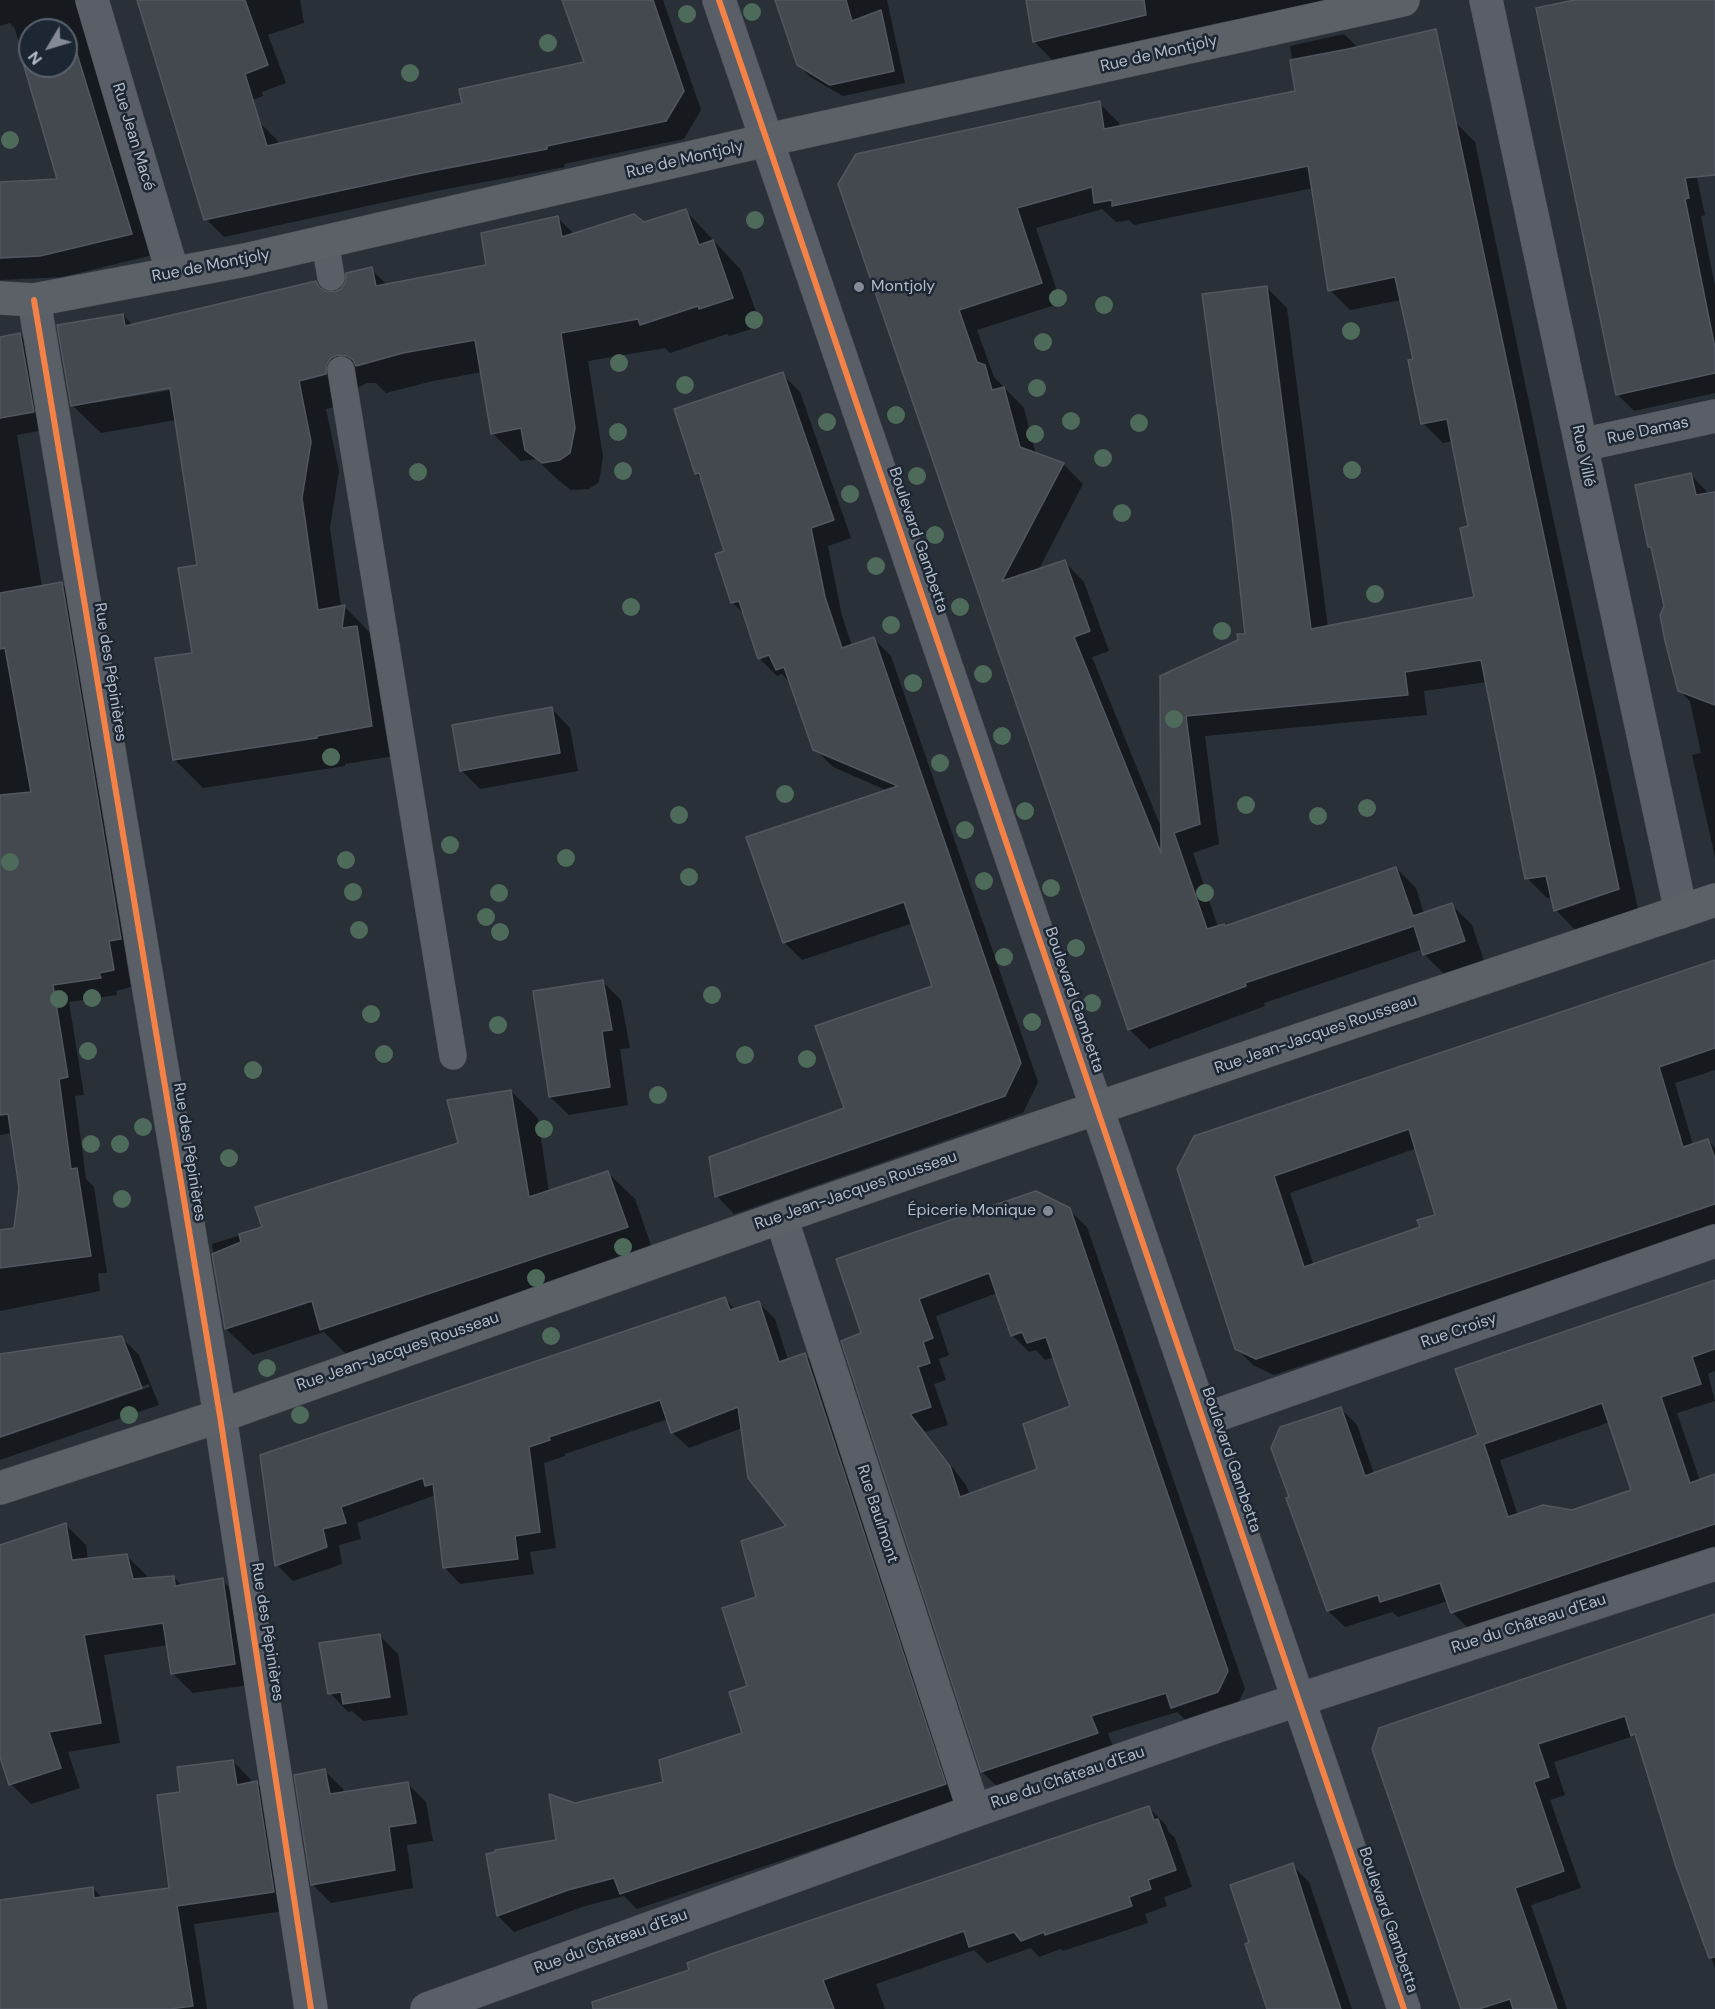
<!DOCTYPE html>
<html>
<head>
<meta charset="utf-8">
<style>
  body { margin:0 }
  #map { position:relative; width:1715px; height:2009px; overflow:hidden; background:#2a3038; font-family:"DM Sans",sans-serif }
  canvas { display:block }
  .north { position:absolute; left:18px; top:18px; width:60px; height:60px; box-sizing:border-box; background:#1d2633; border:2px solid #59626f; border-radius:50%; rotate:232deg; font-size:16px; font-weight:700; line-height:24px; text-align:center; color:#b4bcc9 }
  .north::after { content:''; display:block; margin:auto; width:21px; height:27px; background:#848b96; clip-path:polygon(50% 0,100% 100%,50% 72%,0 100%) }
</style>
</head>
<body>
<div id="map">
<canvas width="1715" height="2009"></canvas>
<div class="north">N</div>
</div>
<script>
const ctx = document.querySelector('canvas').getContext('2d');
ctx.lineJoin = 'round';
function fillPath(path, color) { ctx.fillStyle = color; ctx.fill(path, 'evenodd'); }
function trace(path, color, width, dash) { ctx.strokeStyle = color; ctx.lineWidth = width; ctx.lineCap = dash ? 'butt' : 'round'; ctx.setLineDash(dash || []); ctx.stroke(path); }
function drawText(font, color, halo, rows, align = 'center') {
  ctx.font = font + ' "DM Sans",sans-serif'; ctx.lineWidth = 5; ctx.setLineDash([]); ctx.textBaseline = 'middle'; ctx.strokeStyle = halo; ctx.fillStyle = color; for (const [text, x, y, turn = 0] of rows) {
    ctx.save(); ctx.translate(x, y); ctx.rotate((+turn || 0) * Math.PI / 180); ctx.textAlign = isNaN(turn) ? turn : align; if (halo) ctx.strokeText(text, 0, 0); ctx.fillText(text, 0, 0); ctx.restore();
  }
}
fillPath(new Path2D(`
  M0,0H75L153,255L62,277L0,280V183L59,181L15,29L10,23L0,26ZM30,30H66V66H30Z
  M138,0H300L304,23L268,35L286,83L262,92L263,96L231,108L259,122L277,140L279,145L464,104L586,63L564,0H663L701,110L684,139L564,164L565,167L441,190L224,237L206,219Z
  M776,0H887L905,83L843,96L810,77L798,64Z
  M1027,0H1352L1227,21L1052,60L1034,41Z
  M1580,0H1715V160L1694,164L1705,215L1701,216L1715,286V393L1634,411L1617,394Z
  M1344,34L1364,54L1455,122L1475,142L1552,513L1638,909L1575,930L1556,910L1553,897L1547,898L1527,878L1487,682L1424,691L1427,715L1205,736L1219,844L1193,853L1218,927H1226L1396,868L1416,888L1424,914L1452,905L1472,925L1484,961L1444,974L1424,954L1423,949L1264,1003L1265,1006L1149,1049L1129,1029L839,184L1099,103L1119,123L1120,128L1297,92L1290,46ZM1313,188L1330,290L1350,310L1401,300L1414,360L1423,423L1443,443L1453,441L1470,527L1476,598L1328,628L1287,308L1267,288L1247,635L1240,641L1162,677V830L1092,657L1109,651L1084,582L1065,562L1038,571L1083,484L1063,464L1036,455L1024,408L994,377L977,330L1061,303L1036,228L1102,209L1116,222L1129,220L1134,225Z
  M686,211L741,270L761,326L729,336L727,334L670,353L665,348L588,361L603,457L599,482L589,489L571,490L556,478L536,459L521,461L492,433L482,372L433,381L386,393L376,383H367L359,387L355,393L354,402L326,409L339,471L330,528L341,607L344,606L372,635V643L385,656L400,755L345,764V766L203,788L174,759L194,654L199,566L176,420L101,433L72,405L123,315L133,325L315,282L326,293L334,294L371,269L387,285L488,266L558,218L575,235L644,224ZM177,386L178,389L93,403V400Z
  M20,334L37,352L50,429L17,435L42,587L61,583L79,601L138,956L126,958L131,987L116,991L117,995L69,1002L84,1095L75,1096L86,1179L94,1187L107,1273H98L100,1291L0,1311V1232L15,1230L21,1188L12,1133L0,1135V338Z
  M782,374L800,392L851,538L828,546L842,616L852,646L873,638L891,656L1038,1082L1023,1113L734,1214L717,1196L846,1109L934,987L913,923L802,960L784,942L888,791L833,767L815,749L792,685L782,674L777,676L759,658L745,615L733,603L725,552L703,481L696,474Z
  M1691,475L1709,494L1715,493V857L1692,755L1701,753L1690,701L1679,691L1666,606L1653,550L1649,546Z
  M552,709L570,728L578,771L480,789L461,770Z
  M1715,962V1070L1675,1083L1693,1145L1708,1140L1715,1148V1226L1274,1375L1253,1365L1236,1348L1179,1169ZM1417,1148L1437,1216L1421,1228L1314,1266L1290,1193Z
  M603,982L621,1000L630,1048L620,1049L628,1105L569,1115L550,1097Z
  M511,1091L538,1118L549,1192L608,1173L635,1199L654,1254L348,1356L324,1332L253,1355L226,1329L212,1244L264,1228L460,1144Z
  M1069,1210L1087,1227L1245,1689L1235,1709L1190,1724L1177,1712L1108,1733L1114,1750L1000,1789L982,1772L843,1341L863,1334L838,1260ZM997,1293L1012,1335L1029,1352L1036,1350L1045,1360L1054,1357L1071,1407L1039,1470L970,1495L966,1485L925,1432L948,1425L934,1384L946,1380L939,1359L949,1355L936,1316Z
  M1715,1282V1371L1708,1374L1715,1401L1677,1413L1700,1481L1715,1476V1546L1469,1629L1452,1612L1448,1601L1398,1617L1392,1612L1345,1627L1328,1611L1288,1499L1340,1408L1357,1425L1374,1474L1480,1435ZM1610,1422L1633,1491L1572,1512L1518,1516L1500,1460Z
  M725,1299L736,1310L759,1303L775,1319L788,1360L805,1355L821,1371L961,1800L637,1909L624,1896L585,1906L514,1932L498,1916L487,1855L558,1841L575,1805L665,1783L744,1734L758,1598L788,1527L742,1428L689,1448L672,1432L668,1419L565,1454V1456L544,1463L556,1548L530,1552L534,1574L460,1584L444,1567L436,1495L357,1523L361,1539L339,1545L342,1564L293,1581L277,1565L261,1456Z
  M122,1338L139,1355L159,1405L0,1460V1438L150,1387L149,1384L0,1435V1355Z
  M66,1525L86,1545L88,1560L126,1555L147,1576L148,1580L174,1577L182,1586L222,1580L242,1600L255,1684L193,1693L172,1673L168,1645L104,1655L120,1743L68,1752L80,1788L31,1804L11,1784L0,1753V1547Z
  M1715,1615V1815L1634,1736L1554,1762L1565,1795L1550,1800L1581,1888L1531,1905L1567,2009H1463L1373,1749Z
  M380,1636L398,1654L408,1715L363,1721L352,1711L348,1712L330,1693Z
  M233,1761L251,1780V1784L257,1783L275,1801L291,1910L194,1924L207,2009H0V1902L93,1888L102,1898L171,1889L182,1793Z
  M325,1771L343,1789L344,1793L407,1783L426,1802L433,1841L407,1845L413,1888L331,1903L312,1884Z
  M1149,1808L1166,1825L1168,1831L1175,1838L1192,1887L1164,1897L1167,1906L1145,1914L1148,1923L1063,1951L1061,1949L1039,1957L1031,1948L987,1963L974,1950L876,1984L885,2009H627Z
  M1292,1865L1309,1882L1352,2009H1269L1251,1943Z
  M1715,1876V1968L1686,1887Z`), '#0007');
const building = new Path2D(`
  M137,0H245L268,65L245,74L267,146L462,103L459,89L584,62L562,0H653L684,91L666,121L547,146V149L422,173L204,220Z
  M775,0H846L852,21L881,10L894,71L830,85L797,65Z
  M1026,0H1144L1146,15L1033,42Z
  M1574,0H1715V175L1685,178L1689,198L1685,199L1715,348V373L1616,395L1536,8Z
  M1436,29L1619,889L1554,911L1546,876L1525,879L1481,660L1405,672L1408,695L1186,716L1200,824L1174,833L1207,929L1224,924L1225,926L1396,867L1413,916L1452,903L1465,941L1423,955L1414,926L1245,983L1246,986L1128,1030L838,184L856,154L1100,101L1104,129L1295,91L1290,60L1348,49ZM1308,166L1328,291L1395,277L1413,359L1408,360L1421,424L1447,419L1468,526L1460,528L1474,597L1311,629L1267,286L1202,294L1232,516L1245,634H1237L1238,640L1160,676L1161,853L1074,637L1090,631L1065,560L1002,581L1064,463L1020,447L1004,387L992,390L985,365L977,362L959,310L1042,283L1017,208L1092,187L1094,203L1112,200V206Z
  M71,34L132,234L40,256L0,258V182L57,179L19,49L30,46V66H66V36Z
  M686,209L699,245L713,240L733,298L699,309L698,306L640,325L638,319L561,333L575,428L570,453L560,460L542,463L525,450L521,428L491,434L475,340L403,353L356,366L353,360L347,356L338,355L331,358L327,364L326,374L299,381L311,442L302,498L318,610L345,605L342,628L357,626L372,726L317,736V738L173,760L155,658L192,653L178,568L197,565L170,388L71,406L57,325L123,314L125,326L316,281L319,287L325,291L334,292L341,289L345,283L346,273L372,267L376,286L486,265L481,233L558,216L562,237L634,214L644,222Z
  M20,333L34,412L0,418V337Z
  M783,372L834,520L811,528L825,597L842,648L874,637L1021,1063L1005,1096L715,1197L709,1157L844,1108L815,1026L932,986L904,902L783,943L746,837L898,786L813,750L784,667L776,670L769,655L758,659L739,601L731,603L715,554L724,551L699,473L695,474L674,409Z
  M1691,473L1696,495L1715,492V705L1678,691L1665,641L1660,615L1664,606L1651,547H1648L1635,485Z
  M62,582L121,939L109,941L114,970L99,973L101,978L53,985L68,1077L59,1079L71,1169L77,1168L91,1256L0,1268V1230L14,1228L19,1188L8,1114L0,1115V795L31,792L5,648L0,649V593Z
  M552,707L560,753L460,771L452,725Z
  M1715,960V1048L1659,1067L1683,1147L1708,1139L1715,1159V1204L1256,1359L1235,1349L1177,1169L1194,1136ZM1409,1129L1435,1215L1417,1220L1420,1227L1304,1267L1274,1176Z
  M603,980L612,1030L602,1031L610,1087L549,1097L533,991Z
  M511,1090L529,1197L608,1171L628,1227L320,1330L312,1301L225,1329L212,1254L241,1242L239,1234L262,1227L255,1207L458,1143L447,1100Z
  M1036,1191L1070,1208L1228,1671L1218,1692L1171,1708L1166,1693L1091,1716L1098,1733L981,1772L841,1341L861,1333L836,1259ZM989,1273L1011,1336L1022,1332L1027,1343L1046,1337L1070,1406L1023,1424L1037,1469L960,1497L950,1466L910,1414L931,1407L918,1367L930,1363L923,1342L933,1338L919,1299Z
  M1715,1280V1349L1692,1357L1701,1384L1661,1397L1690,1483L1715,1474V1524L1451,1613L1440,1583L1380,1602L1378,1595L1327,1611L1286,1498L1289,1497L1271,1448L1280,1427L1341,1407L1365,1476L1478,1435L1455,1369ZM1602,1403L1631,1490L1572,1510L1543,1505L1508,1517L1484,1444Z
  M725,1297L730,1310L759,1301L779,1362L805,1353L946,1784L620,1894L614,1878L568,1890L497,1916L486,1854L495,1852V1850L556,1840L549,1794L575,1803L663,1782L659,1760L742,1733L729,1692L747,1686L722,1608L756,1597L741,1541L786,1526L748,1478L738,1407L671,1433L660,1400L549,1437L550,1440L529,1447L540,1532L515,1536L518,1559L443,1568L433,1484L425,1486L423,1478L341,1507L346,1523L323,1529L327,1547L275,1566L260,1455Z
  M122,1336L142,1388L0,1437V1354Z
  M66,1523L72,1560L127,1554L133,1579L174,1576L175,1586L223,1578L235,1664L171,1674L163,1623L84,1635L101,1723L49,1732L61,1768L9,1785L0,1757V1545Z
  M1715,1614V1957L1709,1958L1676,1867L1635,1734L1631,1736L1625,1716L1538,1744L1549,1777L1534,1782L1564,1871L1515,1888L1557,2009H1513L1510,1999L1479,2009H1461L1372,1749L1379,1728Z
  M380,1634L390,1697L343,1704L341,1692L328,1694L319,1643Z
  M233,1760L237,1785L257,1781L274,1892L177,1906L193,2006L170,2009H0V1900L93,1887L94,1898L169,1888L157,1795L180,1792L177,1767Z
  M325,1769L330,1794L408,1782L416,1823L389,1827L395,1870L311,1885L294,1775Z
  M1149,1806L1154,1820L1158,1819L1176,1870L1148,1880L1151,1889L1129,1897L1132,1906L1045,1935L1044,1932L1021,1941L1014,1932L969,1947L964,1931L823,1980L834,2009H593L592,2002L689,1970L687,1963L711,1954Z
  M1293,1863L1312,1922L1341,2009H1267L1245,1944L1249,1942L1230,1885Z`);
fillPath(building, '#444950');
trace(building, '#52575f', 1.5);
const service = new Path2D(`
  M325,242L331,277
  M341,370L453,1056`);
const minor = new Path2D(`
  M92,0L173,274
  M1486,0L1681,912
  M34,300L220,1416L311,2009
  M1581,445L1715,416
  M781,1217L974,1811
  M1203,1420L1715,1241
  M427,2009L974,1811L1218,1726L1715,1564`);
const tertiary = new Path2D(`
  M719,0L1404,2009`);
const primary = new Path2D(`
  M0,298L34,300L245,260L767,140L1403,0
  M0,1488L220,1416L781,1217L1023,1133L1715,900`);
trace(service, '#484c53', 28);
trace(minor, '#484c53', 34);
trace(tertiary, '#484c53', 34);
trace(primary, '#484c55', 34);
trace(service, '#5a5e66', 27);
trace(minor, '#5a5e66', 33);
trace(tertiary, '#5a5e66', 33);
trace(primary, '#5c6168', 33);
trace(new Path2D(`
  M719,0L1404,2009
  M34,300L220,1416L311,2009`), '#f48246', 6);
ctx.fillStyle = '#4e6a5a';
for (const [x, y] of [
  [752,12],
  [687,14],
  [548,43],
  [410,73],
  [10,140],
  [755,220],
  [1058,298],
  [1104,305],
  [754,320],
  [1351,331],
  [1043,342],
  [619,363],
  [685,385],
  [1037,388],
  [896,415],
  [1071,421],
  [827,422],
  [1139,423],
  [618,432],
  [1035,434],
  [1103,458],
  [1352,470],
  [623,471],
  [418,472],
  [917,476],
  [850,494],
  [1122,513],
  [935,535],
  [876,566],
  [1375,594],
  [631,607],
  [960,607],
  [891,625],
  [1222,631],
  [983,674],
  [913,683],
  [1174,719],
  [1002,736],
  [331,757],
  [940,763],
  [785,794],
  [1246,805],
  [1367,808],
  [1025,811],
  [679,815],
  [1318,816],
  [965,830],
  [450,845],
  [566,858],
  [346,860],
  [10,862],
  [689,877],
  [984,881],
  [1051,888],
  [353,892],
  [499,893],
  [1205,893],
  [486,917],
  [359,930],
  [500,932],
  [1076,948],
  [1004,957],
  [712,995],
  [92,998],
  [59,999],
  [1092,1003],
  [371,1014],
  [1032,1022],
  [498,1025],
  [88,1051],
  [384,1054],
  [745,1055],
  [807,1059],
  [253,1070],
  [658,1095],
  [143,1127],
  [544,1129],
  [91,1144],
  [120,1144],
  [229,1158],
  [122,1199],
  [623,1247],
  [536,1278],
  [551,1336],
  [267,1368],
  [129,1415],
  [300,1415]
]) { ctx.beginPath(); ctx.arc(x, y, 9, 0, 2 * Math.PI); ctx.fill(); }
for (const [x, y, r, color] of [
  [859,287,6,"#848b96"],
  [1048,1211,6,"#848b96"]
]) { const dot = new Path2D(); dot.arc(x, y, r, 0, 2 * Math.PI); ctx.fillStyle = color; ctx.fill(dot); trace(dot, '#1d2633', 2); }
drawText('16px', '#b4bcc9', '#1d2633', [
  ["Rue de Montjoly",1159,54,-13],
  ["Rue Jean Macé",133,137,73],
  ["Rue de Montjoly",685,160,-13],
  ["Rue de Montjoly",211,266,-11],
  ["Rue Damas",1648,431,-12],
  ["Rue Villé",1583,456,78],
  ["Boulevard Gambetta",918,540,71],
  ["Rue des Pépinières",110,672,81],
  ["Boulevard Gambetta",1074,1000,71],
  ["Rue Jean-Jacques Rousseau",1316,1035,-19],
  ["Rue des Pépinières",189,1152,81],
  ["Rue Jean-Jacques Rousseau",856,1191,-19],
  ["Rue Croisy",1459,1331,-19],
  ["Rue Jean-Jacques Rousseau",398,1352,-19],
  ["Boulevard Gambetta",1231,1460,71],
  ["Rue Baulmont",877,1514,72],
  ["Rue du Château d'Eau",1529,1624,-18],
  ["Rue des Pépinières",267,1632,81],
  ["Rue du Château d'Eau",1068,1778,-19],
  ["Boulevard Gambetta",1388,1920,71],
  ["Rue du Château d'Eau",611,1942,-20]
]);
drawText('16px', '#b4bcc9', '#1d2633', [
  ["Montjoly",871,287],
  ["Épicerie Monique",1036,1211,"right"]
], 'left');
</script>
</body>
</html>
